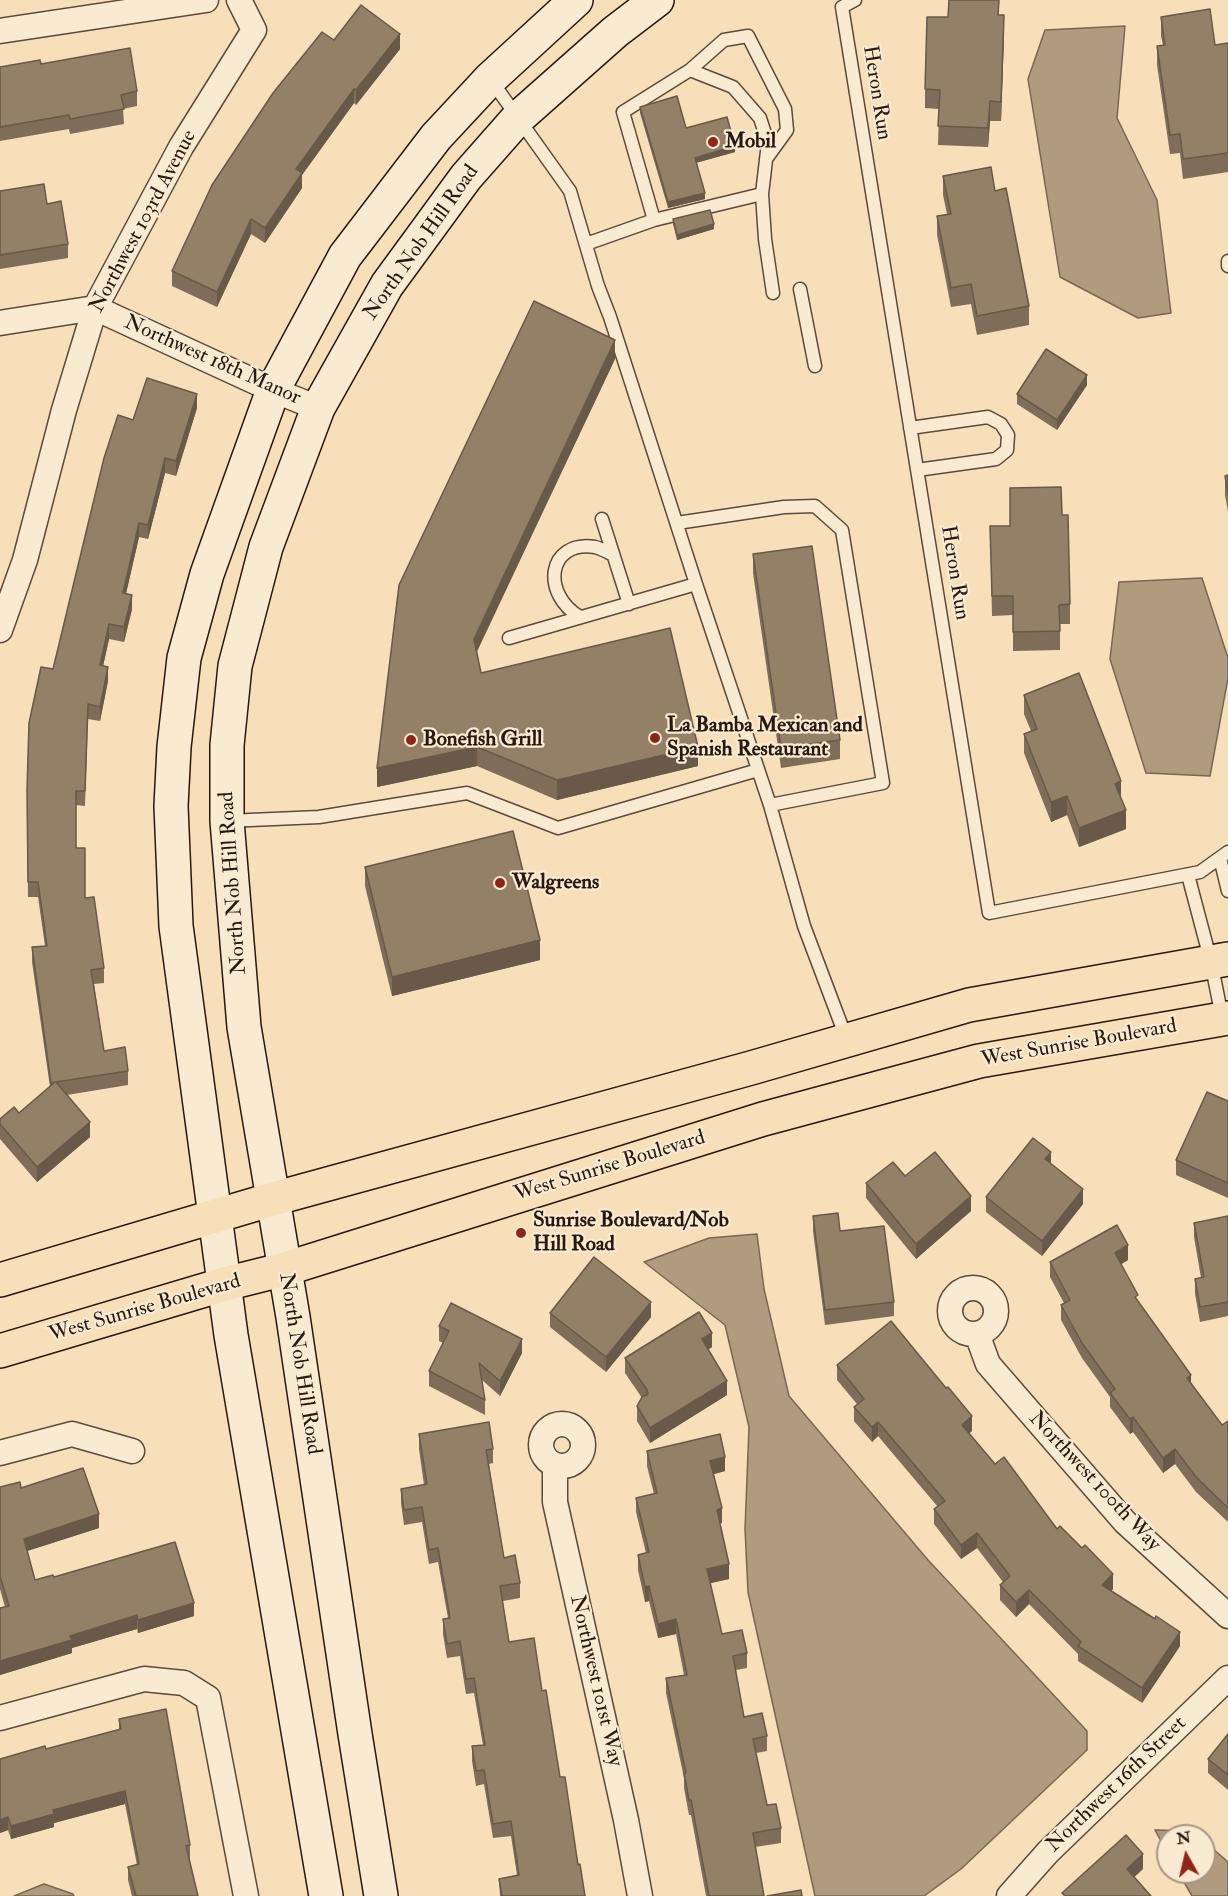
<!DOCTYPE html>
<html>
<head>
<meta charset="utf-8">
<style>
  body { margin:0 }
  #map { position:relative; width:1228px; height:1896px; overflow:hidden; background:#f6dfb9; font-family:"IM FELL Double Pica",serif }
  canvas { display:block }
  .north { position:absolute; left:1156px; top:1824px; width:60px; height:60px; box-sizing:border-box; background:#f9ead2; border:2px solid #a69684; border-radius:50%; rotate:352deg; font-size:16px; font-weight:700; line-height:24px; text-align:center; color:#29180f }
  .north::after { content:''; display:block; margin:auto; width:21px; height:27px; background:#8f2418; clip-path:polygon(50% 0,100% 100%,50% 72%,0 100%) }
</style>
</head>
<body>
<div id="map">
<canvas width="1228" height="1896"></canvas>
<div class="north">N</div>
</div>
<script>
const ctx = document.querySelector('canvas').getContext('2d');
ctx.lineJoin = 'round';
function fillPath(path, color) { ctx.fillStyle = color; ctx.fill(path, 'evenodd'); }
function trace(path, color, width, dash) { ctx.strokeStyle = color; ctx.lineWidth = width; ctx.lineCap = dash ? 'butt' : 'round'; ctx.setLineDash(dash || []); ctx.stroke(path); }
function drawText(font, color, halo, rows, align = 'center') {
  ctx.font = font + ' "IM FELL Double Pica",serif'; ctx.lineWidth = 4.5; ctx.setLineDash([]); ctx.textBaseline = 'middle'; ctx.strokeStyle = halo; ctx.fillStyle = color; for (const [text, x, y, turn = 0] of rows) {
    ctx.save(); ctx.translate(x, y); ctx.rotate((+turn || 0) * Math.PI / 180); ctx.textAlign = isNaN(turn) ? turn : align; if (halo) ctx.strokeText(text, 0, 0); ctx.fillText(text, 0, 0); ctx.restore();
  }
}
const water = new Path2D(`
  M1125,26L1117,118L1157,200L1171,313L1138,318L1060,277L1028,79L1045,30Z
  M1202,578L1228,658V678L1210,776L1146,773L1110,659L1119,582Z
  M757,1234L764,1289L789,1396L928,1560L1087,1731V1750L961,1869L924,1896H815L748,1592L745,1529L749,1427L725,1325L644,1262L709,1238Z
  M1155,1830L1193,1831L1198,1836H1168V1854Z
  M1204,1841L1228,1862V1896H1192L1178,1872H1204Z
  M44,1884L73,1894L74,1896H14Z`);
fillPath(water, '#b09b7f');
trace(water, '#7a6752', 1.5);
const service = new Path2D(`
  M855,0L842,7L989,913L1200,872L1228,852
  M690,70L724,40L748,36L785,109L787,130L766,159
  M491,80L570,191L598,286L610,317L696,584L770,805L804,926L847,1040
  M654,220L762,194
  M586,244L654,220L623,112L690,70L733,87L760,118L768,143L762,194L765,239L773,293
  M1228,261V266
  M800,289L815,366
  M910,428L988,417L1001,424L1008,435L1007,450L996,459L917,470
  M602,519L629,604
  M677,523L784,507L815,506L842,530L883,783L770,805
  M580,617C541,594 547,540 595,547C600,548 607,552 612,554
  M509,638L696,584
  M227,821L319,817L467,793L558,828L758,770
  M1220,858L1228,891
  M1188,875L1211,962L1222,1017`);
const minor = new Path2D(`
  M0,31L206,0
  M0,323L95,308L273,390L318,408
  M0,630L25,560L64,410L95,308L181,147L254,30L239,0
  M950 1311a23 23 0 1 1 46 0a23 23 0 1 1-46 0Z
  M977,1334L988,1364L1125,1522L1228,1616
  M541 1445a21 21 0 1 1 42 0a21 21 0 1 1-42 0Z
  M0,1453L72,1434L132,1451
  M555,1465V1502L626,1820L640,1896
  M0,1718L144,1679L184,1683L208,1698L246,1896
  M1009,1896L1048,1852L1228,1678`);
const secondary = new Path2D(`
  M326,1896L231,1335L176,926L171,806L174,747L184,658L207,574L273,390L345,256L436,137L490,79L576,0
  M381,1896L355,1734L293,1317L244,1027L227,821V745L235,666L266,547L318,408L387,285L466,177L518,118L615,32L657,0`);
const trunk = new Path2D(`
  M0,1280L273,1199L751,1068L969,1005L1228,959
  M0,1351L225,1284L285,1269L763,1119L979,1061L1228,1018`);
trace(service, '#5c4a3a', 15);
trace(minor, '#5c4a3a', 27);
trace(secondary, '#29180f', 36);
trace(trunk, '#29180f', 36);
trace(service, '#f9ead2', 12);
trace(minor, '#f9ead2', 24);
trace(secondary, '#f9ead2', 33);
trace(trunk, '#f6dfb9', 33);
fillPath(new Path2D(`
  M999,0V15L1004,34L1001,121H990L988,147L938,145L939,109L925,108V89L948,17Z
  M1161,17L1215,45L1228,43V172L1183,179L1180,153L1170,154L1157,65V46L1163,45L1161,36Z
  M334,40L400,49L356,105L354,103L302,175V188L265,243L251,234L217,307L172,286V271Z
  M41,64L137,91V106L123,109L124,124L70,134L69,129L0,141V67Z
  M640,107L686,128L735,152L696,163L705,199L668,208L640,113Z
  M943,176L995,191L1029,306V325L977,335L971,304L951,307L937,235V216L947,214L943,195Z
  M0,191L47,204L68,244V258L0,269Z
  M673,219L714,229L677,240L673,224Z
  M615,359L476,652L481,673L698,766L557,800L477,766L377,787Z
  M1087,385L1057,430L1017,404V394Z
  M197,408L176,476L165,473L148,539L139,537L126,593L132,609L124,642L109,639L103,666L108,681L100,721L88,719L85,806L76,805V848L85,898L104,968V983L94,984L104,1051L128,1071V1085L67,1095L90,1137L37,1182L0,1139V1119L19,1113L50,1087L32,962V947L45,946L38,897H28L27,789L53,669L133,420Z
  M1228,475V512L1225,495V476Z
  M1062,515L1070,604V624H1060V650L1013,651V615L992,616L990,526H1010Z
  M753,554L840,740V759L781,768L753,573Z
  M1024,695L1121,798L1126,829L1079,847L1067,815L1051,822L1024,753V734L1031,731L1024,714Z
  M365,867L540,960L392,996L365,886Z
  M1228,1101V1198L1176,1175V1160Z
  M1051,1164L1083,1204L1042,1256L986,1212V1197Z
  M905,1176L971,1211L916,1259L866,1198V1183Z
  M813,1216L840,1231L894,1302V1316L825,1325L813,1231Z
  M1228,1216V1316L1200,1322L1195,1294V1279L1201,1278L1194,1237V1223Z
  M1128,1260L1121,1264L1138,1302L1191,1383L1222,1425L1228,1421V1522L1196,1492L1175,1464L1163,1473L1133,1432L1130,1434L1110,1407V1397L1082,1358L1061,1320V1305L1064,1303L1050,1277V1262Z
  M550,1313L651,1317L606,1372L550,1327Z
  M439,1326L522,1353L500,1396L482,1380L485,1400V1415L429,1386V1371L443,1343L439,1341Z
  M712,1347L708,1350L727,1395L650,1443L637,1421V1406L642,1398L625,1373V1358Z
  M837,1365L972,1431L969,1433L995,1464L1113,1589L1111,1591L1180,1646L1142,1703L1078,1661V1654L1029,1604L1016,1617L1000,1600V1585L1003,1582L977,1548L961,1559L934,1524V1509L938,1507L878,1436L872,1442L854,1421V1407L857,1404L837,1380Z
  M419,1434L493,1449V1463L489,1464L504,1558L520,1583V1598L503,1601L509,1642L542,1691L585,1896H500L499,1879L517,1875L511,1836L493,1838L484,1784L476,1786L472,1761V1746L483,1745L474,1693L466,1694L460,1656L447,1658L443,1634V1619L448,1618L438,1562L429,1564L422,1522L404,1525L401,1503V1489L424,1485L419,1449Z
  M647,1451L725,1471L714,1474L722,1523H720L729,1579L710,1583L722,1634L747,1653V1668L736,1670L744,1717L767,1736V1751L756,1753L767,1805L781,1828V1843L755,1847L764,1896H706L691,1815H689L684,1788V1778L666,1693V1678L684,1675L676,1634L658,1638L649,1601L645,1602L638,1570V1555L646,1553L636,1512V1498L654,1494L647,1466Z
  M0,1487L21,1488L99,1528L27,1551L35,1580L54,1577L194,1616L138,1633L137,1629L72,1648V1653L0,1675V1608L5,1607L0,1589Z
  M119,1719L190,1845V1858L189,1859L198,1896H132L128,1880V1867L137,1865L125,1804L54,1823V1827L11,1839L8,1830L0,1833L46,1749L119,1730Z
  M1228,1734V1790L1208,1773V1759Z`), '#7f6d59');
fillPath(new Path2D(`
  M1004,15V34L1001,121V102Z
  M400,34V49L356,105V90Z
  M354,89V103L302,175V188L265,243V228L296,169Z
  M990,101V121L988,147V128Z
  M735,146V152L695,163V158Z
  M705,193V199L668,208V202Z
  M251,219V234L217,307V292Z
  M714,224V229L677,240V235Z
  M615,340V359L474,658V639Z
  M1087,375V385L1057,430V420Z
  M197,394V408L176,476V461Z
  M165,458V473L148,539V525Z
  M139,523V537L123,607V593Z
  M132,595V609L124,642V627Z
  M109,624V639L100,680V665Z
  M108,667V681L100,721V707Z
  M477,747V766L377,787V768Z
  M698,747V766L557,800V780Z
  M1121,781V801L1115,784Z
  M1067,796V815L1051,822V802Z
  M1126,810V829L1079,847V828Z
  M540,940V960L392,996V977Z
  M90,1122V1137L37,1182V1167Z
  M1051,1152V1166L1045,1159Z
  M1083,1189V1204L1042,1256V1241Z
  M971,1196V1211L916,1259V1244Z
  M1128,1245V1260L1115,1268V1253Z
  M651,1302V1317L606,1372V1357Z
  M712,1333V1347L702,1354V1339Z
  M522,1339V1353L500,1396V1381Z
  M1191,1375V1390L1187,1378Z
  M727,1381V1395L650,1443V1428Z
  M972,1416V1431L962,1439V1425Z
  M1133,1417V1432L1130,1434V1419Z
  M878,1422V1436L872,1442V1427Z
  M1175,1449V1464L1163,1473V1458Z
  M725,1457V1471L710,1475V1461Z
  M722,1508V1523L717,1524V1510Z
  M99,1514V1528L24,1552V1539Z
  M977,1533V1548L961,1559V1545Z
  M729,1564V1579L707,1584V1569Z
  M1113,1574V1589L1102,1599V1585Z
  M649,1586V1601L645,1602V1587Z
  M1029,1590V1604L1016,1617V1602Z
  M194,1603V1616L138,1633V1620Z
  M137,1615V1629L72,1648V1653L0,1675V1661L70,1636Z
  M676,1619V1634L658,1638V1624Z
  M1180,1632V1646L1142,1703V1688Z
  M125,1791V1804L54,1823V1827L11,1839V1826L53,1810Z
  M8,1817V1830L0,1833V1820Z
  M1143,1854V1869L1127,1884V1869Z`), '#685948');
const building = new Path2D(`
  M949,0H999L998,15H1004L1001,102L990,101L988,128L938,126L940,90L925,89L927,17H948Z
  M361,5L400,34L356,90L354,89L296,169L302,173L265,228L251,219L217,292L172,271L212,185L273,93L322,32L334,40Z
  M1210,9L1215,45L1228,43V153L1183,159L1180,134L1170,135L1157,46L1165,45L1161,17Z
  M130,48L137,91L121,95L124,109L70,119L69,115L0,127V67L40,60L41,64Z
  M677,96L686,128L727,117L735,146L695,158L705,193L668,202L640,107Z
  M991,167L995,191L1006,188L1029,306L977,316L971,284L951,288L937,216L951,214L943,176Z
  M44,184L47,204L61,201L68,244L0,255V191Z
  M710,210L714,224L677,235L673,219Z
  M534,301L615,340L474,639L481,673L670,628L698,747L557,780L477,747L377,768L399,585Z
  M1046,349L1087,375L1057,420L1017,394Z
  M147,378L197,394L176,461L165,458L148,525L139,523L123,593L132,595L124,627L109,624L100,665L108,667L100,707L88,704L85,791H76V848H85V898L94,897L104,968L91,970L104,1051L125,1047L128,1071L56,1082L90,1122L37,1167L0,1124V1119L14,1107L19,1113L55,1082L51,1083L32,947L47,946L38,882H28L27,789L29,723L41,667L53,669L104,458L118,415L133,420Z
  M1228,475V493L1225,476Z
  M1061,487L1062,515H1068L1070,604L1059,605L1060,631L1013,632V596H992L990,526H1010V488Z
  M812,546L840,740L781,748L753,554Z
  M1079,673L1121,781L1115,784L1126,810L1079,828L1067,796L1051,802L1024,734L1037,729L1024,695Z
  M513,831L540,940L392,977L365,867Z
  M1207,1092L1228,1101V1183L1176,1160Z
  M1033,1138L1051,1152L1045,1159L1083,1189L1042,1241L986,1197Z
  M935,1152L971,1196L916,1244L866,1183L893,1162L905,1176Z
  M838,1213L840,1231L884,1226L894,1302L825,1310L813,1216Z
  M1228,1216V1302L1200,1307L1195,1279L1204,1277L1194,1223Z
  M1117,1225L1128,1245L1115,1253L1138,1295L1135,1297L1191,1375L1187,1378L1222,1425L1228,1421V1508L1196,1477L1175,1449L1163,1458L1133,1417L1130,1419L1110,1393L1115,1389L1082,1343L1061,1305L1070,1300L1050,1262Z
  M594,1257L651,1302L606,1357L550,1313Z
  M451,1303L522,1339L500,1381L479,1363L485,1400L429,1371L449,1331L439,1326Z
  M699,1312L712,1333L702,1339L727,1381L650,1428L637,1406L642,1397L648,1394L647,1390L625,1358Z
  M891,1321L946,1388L948,1387L972,1416L962,1425L995,1464L1004,1457L1057,1529L1060,1526L1082,1548L1085,1545L1113,1574L1102,1585L1155,1619L1156,1616L1180,1632L1142,1688L1078,1646L1081,1642L1029,1590L1016,1602L1000,1585L1010,1576L977,1533L961,1545L934,1509L945,1501L878,1422L872,1427L854,1407L864,1399L837,1365Z
  M489,1422L493,1449L486,1450L504,1558L515,1555L520,1583L500,1586L509,1642L534,1638L542,1691L546,1690L560,1777H565L578,1865L580,1864L585,1896H502L499,1879L519,1875L511,1821L493,1824L484,1770L476,1771L472,1746L485,1745L474,1678L466,1679L460,1641L447,1644L443,1619L450,1618L438,1548L429,1550L422,1507L404,1510L401,1489L427,1484L419,1434Z
  M720,1434L725,1457L710,1461L722,1508L717,1510L729,1564L707,1569L722,1634L742,1630L747,1653L733,1656L744,1717L762,1713L767,1736L753,1739L767,1805L776,1804L781,1828L753,1833L764,1896H709L691,1800H689L684,1773H686L666,1678L687,1675L676,1619L658,1624L649,1586L645,1587L638,1555L649,1552L636,1498L657,1493L647,1451Z
  M83,1468L99,1514L24,1539L35,1580L53,1575L54,1577L175,1542L194,1603L138,1620L137,1615L70,1636L72,1640L0,1661V1608L9,1606L0,1576V1487L20,1482L21,1488Z
  M166,1709L190,1845L186,1846L198,1896H136L128,1867L139,1864L125,1791L53,1810L54,1814L11,1826L8,1817L0,1820V1759L45,1746L46,1749L121,1729L119,1719Z
  M1228,1734V1775L1208,1759Z
  M1126,1835L1143,1854L1127,1869L1151,1896H1065L1062,1893Z
  M801,1890L802,1896H767Z`);
fillPath(building, '#947f67');
trace(building, '#685948', 1.5);
for (const [x, y, r, color] of [
  [713,142,6,"#8f2418"],
  [655,738,6,"#8f2418"],
  [411,740,6,"#8f2418"],
  [500,883,6,"#8f2418"],
  [521,1233,6,"#8f2418"]
]) { const dot = new Path2D(); dot.arc(x, y, r, 0, 2 * Math.PI); ctx.fillStyle = color; ctx.fill(dot); trace(dot, '#f9ead2', 2); }
drawText('21px', '#29180f', '#f9ead2', [
  ["Heron Run",876,93,81],
  ["Northwest 103rd Avenue",144,222,-62],
  ["North Nob Hill Road",422,243,-55],
  ["Northwest 18th Manor",212,361,24],
  ["Heron Run",954,573,81],
  ["North Nob Hill Road",234,883,-94],
  ["West Sunrise Boulevard",1079,1044,-10],
  ["West Sunrise Boulevard",610,1167,-17],
  ["West Sunrise Boulevard",145,1309,-16],
  ["North Nob Hill Road",299,1364,81],
  ["Northwest 100th Way",1094,1482,47],
  ["Northwest 101st Way",595,1681,77],
  ["Northwest 16th Street",1117,1785,-44]
]);
drawText('bold 21px', '#29180f', '#f9ead2', [
  ["Mobil",725,142],
  ["La Bamba Mexican and",667,726],
  ["Spanish Restaurant",667,750],
  ["Bonefish Grill",423,740],
  ["Walgreens",512,883],
  ["Sunrise Boulevard/Nob",533,1221],
  ["Hill Road",533,1245]
], 'left');
</script>
</body>
</html>
